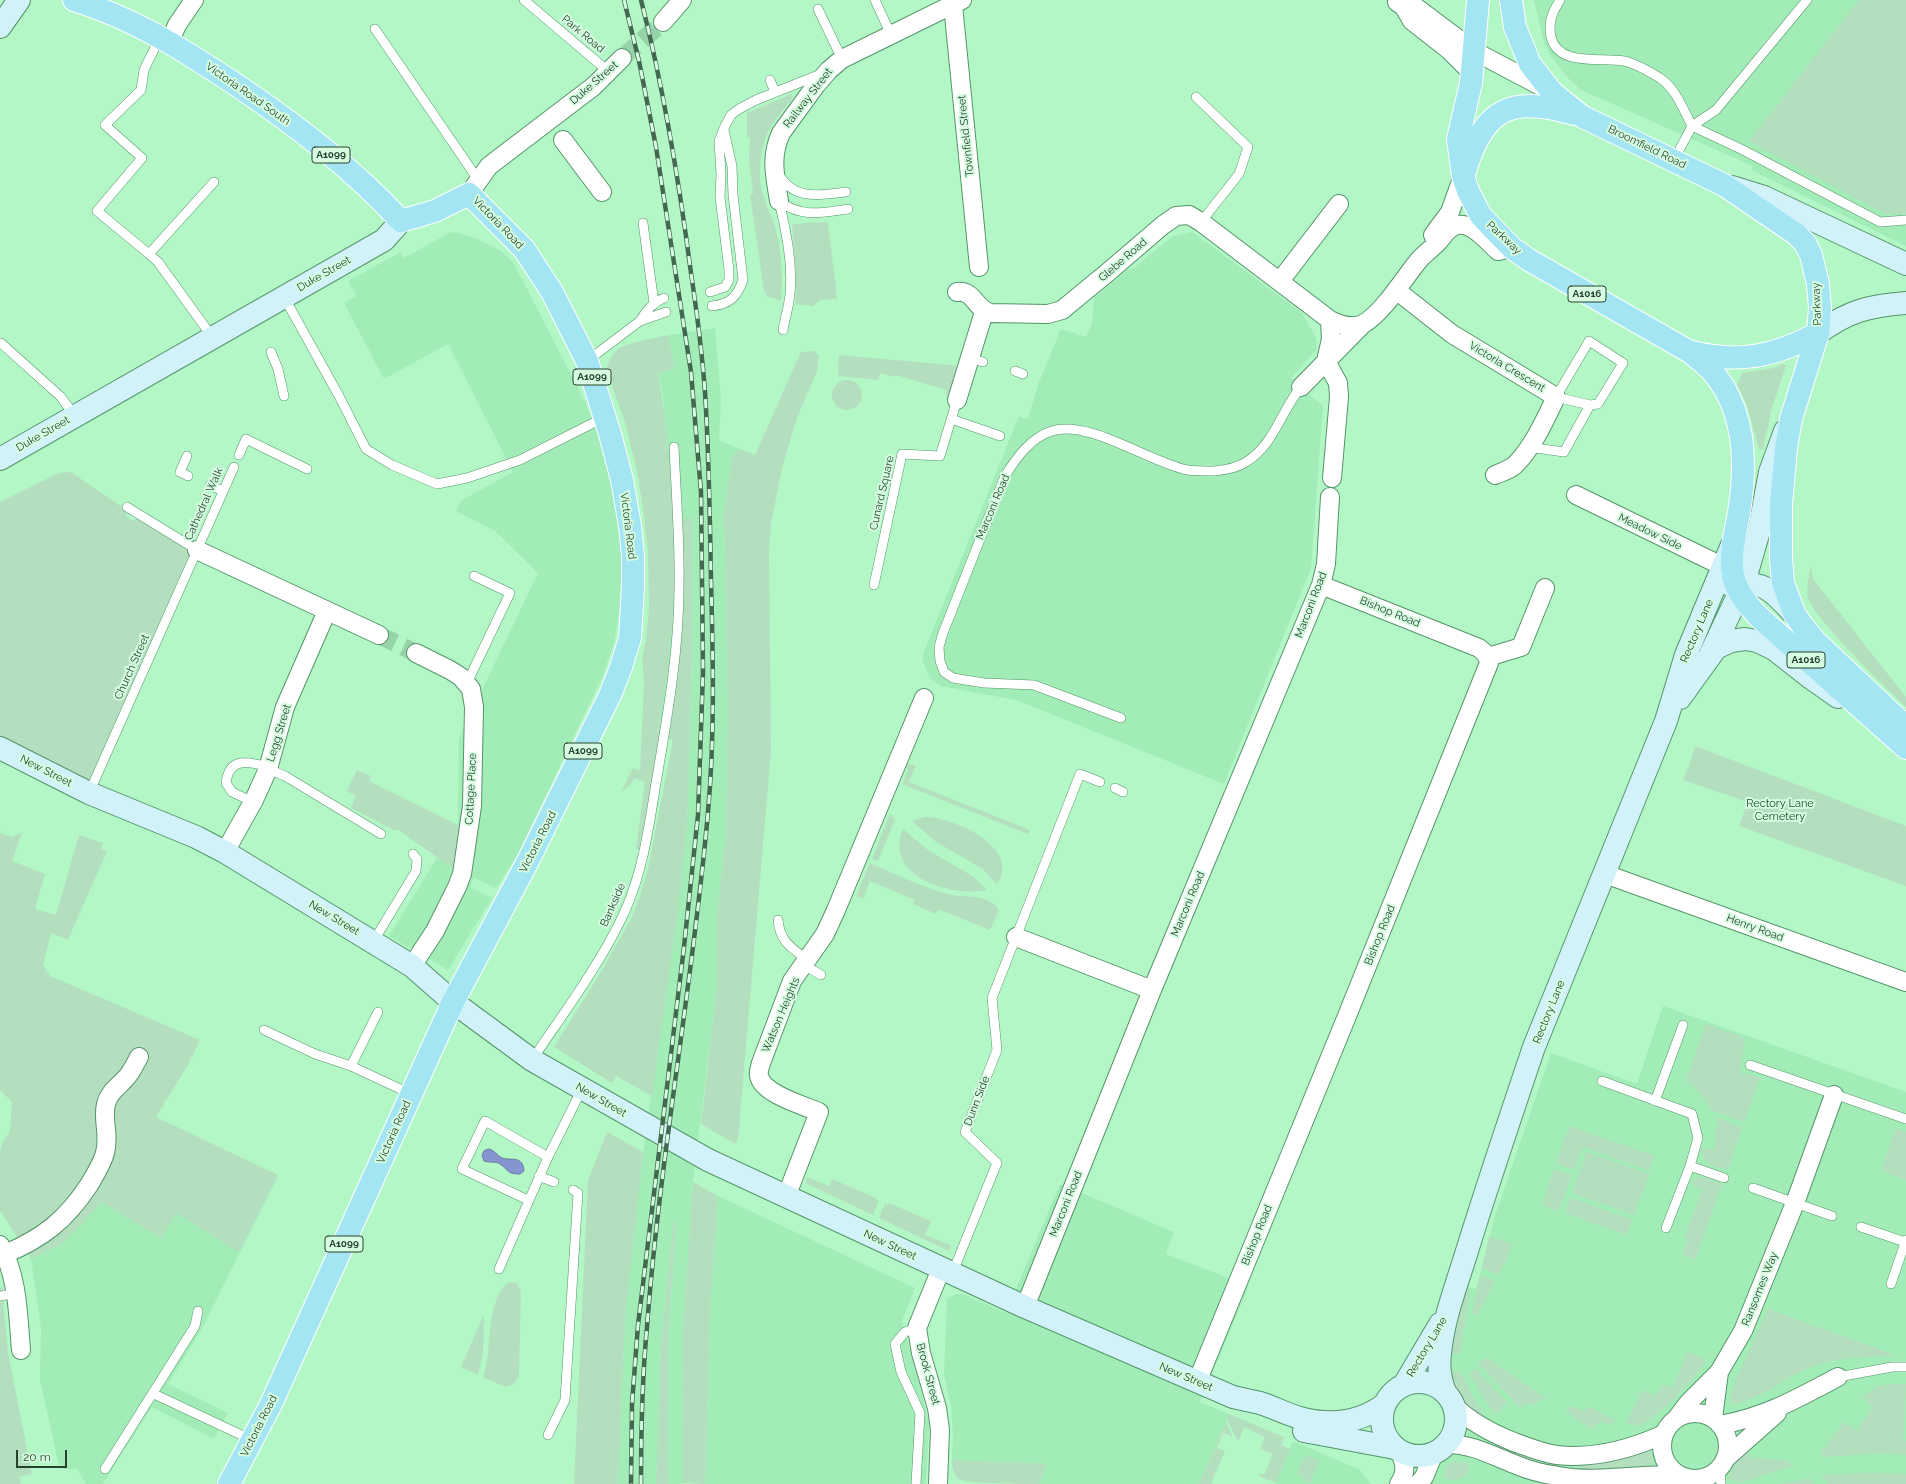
<!DOCTYPE html>
<html>
<head>
<meta charset="utf-8">
<style>
  body { margin:0 }
  #map { position:relative; width:1906px; height:1484px; overflow:hidden; background:#b3f7c7; font-family:Raleway,sans-serif }
  canvas { display:block }
  .scale { position:absolute; left:16px; top:1450px; width:51px; height:18px; box-sizing:border-box; border:2px solid #26422f; border-top:0; padding-left:5px; font-size:12px; line-height:14px; white-space:nowrap; color:#26422f; -webkit-text-stroke:3px #d6fde0; paint-order:stroke }
</style>
</head>
<body>
<div id="map">
<canvas width="1906" height="1484"></canvas>
<div class="scale">20 m</div>
</div>
<script>
const ctx = document.querySelector('canvas').getContext('2d');
ctx.lineJoin = 'round';
function fillPath(path, color) { ctx.fillStyle = color; ctx.fill(path, 'evenodd'); }
function trace(path, color, width, dash) { ctx.strokeStyle = color; ctx.lineWidth = width; ctx.lineCap = dash ? 'butt' : 'round'; ctx.setLineDash(dash || []); ctx.stroke(path); }
function drawText(font, color, halo, rows, align = 'center') {
  ctx.font = font + ' Raleway,sans-serif'; ctx.lineWidth = 4; ctx.setLineDash([]); ctx.textBaseline = 'middle'; ctx.strokeStyle = halo; ctx.fillStyle = color; for (const [text, x, y, turn = 0] of rows) {
    ctx.save(); ctx.translate(x, y); ctx.rotate((+turn || 0) * Math.PI / 180); ctx.textAlign = isNaN(turn) ? turn : align; if (halo) ctx.strokeText(text, 0, 0); ctx.fillText(text, 0, 0); ctx.restore();
  }
}
fillPath(new Path2D(`
  M1534,0H1906V246L1751,170L1753,166L1581,90L1569,79L1550,55L1544,43Z
  M454,232L478,239L501,251L512,261L524,283L585,402L597,433L613,486L620,525L622,564L619,614L614,642L603,675L517,856L496,888L474,878L470,887L492,898L448,970L389,936L437,858L455,869L458,825L459,738L538,573L494,530L456,511L462,500L513,472L448,344L384,379L344,303L356,296L348,281L401,252L404,258L449,233Z
  M1192,232L1301,312L1316,337L1317,349L1291,378L1323,406L1311,568L1224,784L1016,700L941,686L930,678L923,662V654L1019,416L1028,419L1039,382L1061,329L1086,337L1092,323L1094,298L1125,271L1135,267L1173,236Z
  M715,328L721,401L719,440L739,449L732,457L724,512L728,712L726,833L717,916V984L693,1182L683,1329L682,1484H668V1344L676,1222H673L661,1344L656,1484H618L625,1320L633,1237L643,1152L664,1006L687,826L692,657V519H683V587L660,739L658,736L671,636L674,593V545L663,395L657,374L674,368L669,335Z
  M1663,1006L1906,1092V1484H1425L1439,1462L1457,1444L1466,1427L1467,1407L1459,1397L1452,1382L1450,1363L1466,1287L1476,1289L1496,1213L1551,1053L1637,1084Z
  M278,1175L202,1329L168,1384L228,1413L214,1439L152,1407L103,1484H86L77,1469H63L60,1466L58,1461L40,1380L41,1328L31,1259L61,1244L101,1202Z
  M1060,1184L1174,1232L1166,1254L1249,1286L1200,1402L1229,1414L1199,1484H1039L1047,1464L952,1460L953,1435L951,1406L944,1375L947,1299L956,1294H963L1006,1313Z
  M718,1196L915,1288L902,1321L927,1414L929,1427L926,1484H705L711,1293Z
  M1293,1441L1360,1470L1371,1484H1275Z`), '#a1ecb7');
fillPath(new Path2D(`
  M1859,0H1906V214H1886L1749,141Z
  M791,94L793,97C784,110 772,122 766,137C760,154 758,174 762,191C766,206 774,220 777,234C782,256 783,279 781,301L767,296L764,290L750,195L753,194L749,160L750,137H747V113Z
  M828,222L837,299L821,300L813,306L796,304V278L792,225L803,223Z
  M669,335L674,368L657,374C665,403 666,433 669,464C673,507 676,551 674,594C672,641 665,688 658,735L660,739L639,849H636L645,782L635,778L628,787L621,792L633,768L640,771L644,682L642,657L646,640L649,608L648,552L642,501L636,467L624,419L609,378L607,367L612,355L619,348L635,342Z
  M814,351L819,356L817,372L798,415L783,464L771,524L769,551L771,751L738,1139L735,1144L701,1124L717,984V916L726,833L728,712L724,512L732,457L739,449L755,455L801,352Z
  M839,355L962,366L952,398L946,395L947,390L896,375L895,377L880,373L878,380L838,376Z
  M1784,364L1786,366L1772,408L1763,449H1759L1747,405L1737,385L1742,373L1774,368Z
  M832 395a15 15 0 1 1 30 0a15 15 0 1 1-30 0Z
  M71,472L125,509L127,517L133,521L138,518L189,550L190,554L89,781L0,738V502L59,473Z
  M683,519H692V657L687,826L677,916L652,1096L616,1076L612,1083L554,1047L598,977L632,917L641,893L648,869L672,745V739L667,740L683,587Z
  M1811,566L1813,579L1906,697V707C1888,690 1811,616 1808,597C1806,587 1809,576 1811,566Z
  M1695,746L1906,826V886L1739,826L1748,802L1683,780L1687,769H1688Z
  M907,763L916,766L909,782L1030,830L1028,834L902,784L908,769L905,768Z
  M357,770L371,776L369,781L458,825L455,870L397,829L396,831L351,808L356,796L347,791Z
  M890,813L895,820L878,861L872,859Z
  M924,817C952,816 1023,848 997,884L983,869L936,842L912,821Z
  M903,829L928,850L974,877L987,890C952,898 882,876 903,829Z
  M0,831L1,833L11,837L22,833L12,861L45,874L35,909L56,915L79,835L103,843L101,849L107,851L68,940L51,933L43,965L50,976L200,1040L188,1065L156,1117L278,1175L239,1252L176,1213L161,1238L101,1202L84,1222L61,1244L31,1259L0,1210V1151L3,1142L10,1131L12,1102L0,1090Z
  M870,863C895,874 921,887 948,894C966,899 986,892 999,910L990,930L938,909L936,914L913,904L915,900L870,881L863,899L856,896Z
  M1706,1024L1745,1038L1740,1073L1760,1077L1744,1122L1711,1110L1700,1093L1686,1081Z
  M1715,1117L1742,1127L1728,1169C1713,1167 1703,1164 1702,1148L1714,1150L1717,1123Z
  M1569,1126L1655,1156L1649,1170L1583,1147L1574,1170L1556,1163Z
  M1896,1128L1906,1132V1180L1881,1171Z
  M607,1132L643,1152L625,1320L618,1484H574L588,1180Z
  M1586,1152L1649,1174L1634,1215L1572,1193Z
  M1554,1169L1572,1175L1559,1211L1542,1205Z
  M807,1177L829,1186L832,1179L876,1198V1200L879,1201L873,1215L805,1183Z
  M1704,1177L1722,1184L1695,1260L1683,1255L1688,1239L1684,1238L1703,1189L1691,1184L1692,1181L1697,1178Z
  M693,1182L718,1196L711,1293L705,1484L682,1483L683,1329Z
  M1570,1197L1632,1220L1627,1235L1565,1213Z
  M885,1203L888,1205L889,1203L931,1221L925,1235L951,1245L949,1251L879,1218Z
  M673,1222H676L668,1344V1484H656L661,1344Z
  M1489,1236L1513,1244L1499,1275L1482,1268Z
  M1480,1275L1495,1281L1477,1316L1472,1314Z
  M509,1282L517,1283L521,1291L519,1376L513,1385L505,1387L483,1377C493,1351 485,1298 509,1282Z
  M2,1287L8,1353L32,1474L19,1477L21,1484H0V1288Z
  M1466,1287L1470,1288L1460,1354H1451L1456,1322Z
  M1768,1309L1898,1356C1865,1357 1832,1356 1802,1371C1778,1383 1758,1400 1730,1405L1731,1395L1736,1380Z
  M484,1314L483,1354L478,1375L461,1367Z
  M1687,1352L1704,1358L1706,1362C1687,1386 1666,1411 1639,1426L1626,1423L1643,1390L1655,1396L1662,1385L1673,1388Z
  M1487,1358L1546,1398L1532,1405L1528,1403L1520,1408L1477,1362Z
  M1476,1369L1508,1403L1501,1407L1503,1410L1494,1415L1469,1374Z
  M1450,1371H1457L1463,1375L1472,1396L1488,1421C1464,1405 1458,1400 1450,1371Z
  M1890,1384H1906L1903,1440L1906,1441V1455L1880,1453L1824,1457L1821,1454L1822,1451L1844,1422L1856,1431L1873,1407L1862,1397L1877,1387Z
  M1573,1406L1583,1411L1590,1407L1616,1421L1609,1425L1601,1421L1591,1429L1565,1411Z
  M1229,1414L1284,1437L1281,1445L1290,1449L1276,1483L1259,1476L1260,1473L1264,1475L1273,1454L1260,1449L1265,1437L1244,1427L1239,1440L1237,1439L1227,1420Z
  M1226,1422L1233,1437L1223,1433L1217,1448L1225,1451L1211,1484H1199Z
  M1496,1443L1557,1463V1469L1543,1467L1494,1449Z
  M1747,1448L1750,1458L1786,1460L1793,1466L1739,1483L1728,1478L1736,1461Z
  M1650,1450L1653,1465L1582,1470V1464L1613,1461Z
  M1306,1455L1320,1461L1310,1483L1305,1482L1302,1476L1297,1474Z
  M952,1460L1035,1463L1047,1464L1039,1484C1021,1484 972,1484 959,1479C953,1475 952,1468 952,1460Z
  M1456,1461L1467,1463L1468,1466V1473C1461,1480 1451,1483 1443,1476C1442,1468 1449,1464 1456,1461Z
  M1868,1473L1906,1474V1484H1829L1821,1475Z
  M1809,1478L1815,1484H1781Z`), '#b4dfbf');
const water = new Path2D(`
  M489,1149C495,1150 497,1156 502,1158C511,1161 523,1155 524,1171L520,1174C506,1174 509,1170 500,1164C496,1161 489,1163 484,1161L482,1155L484,1151Z`);
fillPath(water, '#8695d2');
trace(water, '#697ca1', 1);
trace(new Path2D(`
  M622,58L663,22
  M379,635L416,653`), '#97d3a9', 18, [18, 9]);
const lane = new Path2D(`
  M524,0L609,72
  M875,0L891,35
  M1560,0C1552,13 1548,22 1551,37C1558,67 1601,57 1624,61C1635,63 1650,72 1660,78C1676,89 1683,109 1692,126L1674,160
  M818,9L842,59
  M375,29L479,181
  M770,80L775,92
  M1196,97L1248,147L1239,174L1201,222
  M1692,126L1743,150L1880,222L1906,220
  M1692,126L1716,110L1807,0
  M779,175C795,201 820,195 846,192
  M779,201C786,231 793,263 790,294C789,306 785,318 783,330
  M779,201C801,218 822,213 848,209
  M643,223L654,303
  M149,254L97,211L142,158L105,125L141,90L144,70L160,37
  M710,292L725,287L729,280V270L720,197L721,174L719,141L725,126L731,115L739,109L756,100L821,74
  M284,297L339,396L366,449L392,465L437,484L467,478L520,460L605,417
  M712,306C730,304 737,297 743,280L733,195L732,166L724,130
  M640,321L666,312
  M213,338L158,262L149,254L214,182
  M1589,341L1623,363L1598,404L1590,405L1556,397Z
  M1,343L61,397L74,415
  M271,352L278,369L284,396
  M970,358L983,362
  M587,361L640,321C646,311 653,302 664,298
  M1015,371L1023,374
  M951,419L1000,436
  M1528,447L1564,452L1590,405
  M239,455L246,439L307,469
  M187,456L180,472L188,476
  M210,485L223,491
  M127,507L197,550
  M874,585L902,454L940,456L957,400
  M467,683L510,593L474,576
  M1121,718L1034,685L984,683L953,678L944,672L940,661L939,647L943,633L1005,476C1017,457 1030,438 1052,431C1088,419 1149,462 1187,470C1196,471 1206,471 1214,471C1225,470 1237,468 1246,462C1274,445 1281,411 1301,387
  M268,769L285,776L381,834
  M1115,788L1123,792
  M89,793L234,467
  M253,802L232,792L226,783C229,757 248,761 268,767
  M778,920C780,942 791,947 807,960
  M373,942L416,871L417,859L413,854
  M804,965L821,975
  M264,1030L315,1054L351,1066L411,1094
  M532,1060C563,1014 602,962 625,911C643,871 649,826 656,783C667,718 679,652 679,587C680,540 676,494 674,447
  M1750,1065L1906,1119
  M351,1066L378,1012
  M1602,1081L1692,1114L1698,1138L1690,1166L1666,1228
  M1655,1101L1683,1025
  M1690,1166L1724,1178
  M539,1176L554,1182
  M1753,1188L1832,1216
  M528,1200L462,1169L485,1121L548,1157
  M1861,1227L1905,1242
  M499,1269L548,1157L582,1089
  M952,1274L997,1163L965,1132L997,1050L992,998L1080,774L1100,782
  M1891,1284L1906,1240
  M0,1296L16,1293
  M1838,1377L1892,1367H1906
  M154,1394L252,1440
  M548,1435L565,1400L578,1193L573,1190
  M1720,1468L1721,1484
  M105,1469L195,1326L198,1311
  M1694,1479L1699,1484
  M916,1484L920,1413L901,1372L895,1344L905,1332L917,1328`);
const street = new Path2D(`
  M1397,2L1404,7L1412,21L1449,50L1472,73
  M953,5L979,267
  M1404,7L1413,5L1474,51L1550,91
  M663,22L682,0
  M170,41L177,25L194,0
  M563,140L602,192
  M469,194L489,166L594,86L622,58
  M779,201C775,175 770,157 781,133L816,85L829,70L842,59L962,0
  M1433,235L1450,212L1463,176
  M1280,281L1339,204
  M1396,290L1452,334L1556,397C1545,420 1533,447 1515,465C1509,470 1502,472 1495,475
  M957,292C975,290 975,310 991,313L1048,314L1062,310L1107,273L1163,225L1176,216L1189,215L1201,222L1330,320C1340,325 1352,329 1363,324C1383,313 1404,278 1419,260C1425,253 1433,248 1439,241C1444,235 1449,226 1458,225C1473,223 1487,241 1498,251L1512,248
  M1330,320L1331,339L1326,361L1338,383L1339,397L1332,478
  M1301,387L1362,325
  M957,400L984,312
  M1576,495L1724,567
  M197,550L379,635
  M1488,657L1521,647L1545,588
  M225,852L254,800L268,769L285,707L327,611
  M1605,874L1906,982
  M1016,937L1152,990
  M412,966L435,931L457,887L462,874L472,806L474,707L471,689L461,677L450,670L416,653
  M786,1197L819,1112C802,1105 763,1094 759,1076C758,1072 760,1067 761,1063L792,981L825,934L836,910L924,698
  M0,1245C18,1276 18,1315 21,1350
  M5,1254C43,1238 66,1220 89,1185C95,1175 102,1164 105,1153C110,1134 102,1121 106,1104C109,1092 118,1087 126,1078C131,1073 135,1064 139,1057
  M1025,1307L1152,990L1321,585L1326,564L1330,497
  M1197,1382L1347,1016L1489,663C1488,656 1485,652 1479,648L1321,585
  M1454,1406C1471,1422 1491,1433 1514,1442C1528,1447 1542,1453 1557,1455C1594,1459 1631,1449 1664,1434
  M1662 1446a33 33 0 1 1 66 0a33 33 0 1 1-66 0Z
  M1713,1418L1719,1372
  M1676,1419L1689,1402L1719,1372L1743,1331L1795,1203L1834,1095
  M1720,1425C1766,1417 1798,1398 1838,1377
  M1447,1444C1472,1444 1491,1455 1514,1464C1528,1470 1543,1474 1558,1476C1597,1483 1638,1474 1678,1475
  M1725,1459L1777,1413
  M938,1484L940,1430L937,1408L921,1353L917,1328L941,1269
  M1399,1484C1407,1472 1405,1464 1400,1452
  M1418,1484L1424,1477L1434,1453`);
const secondary = new Path2D(`
  M0,27L19,0
  M1732,187L1764,197L1906,264
  M1818,333C1849,311 1868,306 1906,303
  M0,459L384,240L401,221
  M1730,585C1766,580 1772,591 1795,615
  M1711,653L1744,583L1759,531L1770,472L1785,431
  M1680,698L1716,648L1731,641L1745,639L1757,641L1774,649L1811,678L1838,697
  M0,748L89,793L196,837L225,852L412,966L453,1002L532,1060L708,1160L1025,1307L1233,1397C1242,1399 1251,1401 1260,1403C1273,1407 1286,1414 1300,1418C1330,1426 1360,1423 1385,1404
  M1382 1419a37 37 0 1 1 74 0a37 37 0 1 1-74 0Z
  M1404,1385L1440,1324
  M1445,1392C1440,1379 1438,1368 1440,1354C1443,1319 1457,1284 1467,1251C1488,1183 1511,1115 1534,1047L1666,721L1686,655L1732,545
  M1304,1431L1395,1448`);
const primary = new Path2D(`
  M74,0C135,19 182,49 235,84C296,125 351,167 401,221L435,211L469,194L524,249L552,292L587,361L610,434L622,480L630,526L633,556V586L630,638L621,667L611,693L528,861L453,1002L271,1404L229,1484
  M1478,0L1471,83L1458,139L1463,176L1468,191L1481,216L1512,248L1529,260L1690,352C1697,358 1705,364 1711,370C1746,409 1747,463 1739,512C1736,532 1729,554 1733,575C1736,591 1747,604 1758,616L1906,748
  M1511,0L1515,27L1530,64L1551,91L1559,98L1583,117L1724,185L1796,234L1805,243L1811,255L1818,284L1820,308L1818,333L1791,419L1786,448L1781,504V558L1783,583L1795,615L1802,625L1815,641L1906,727
  M1465,171C1484,108 1511,95 1574,114
  M1692,352C1739,364 1776,356 1818,333`);
trace(lane, '#549569', 10);
trace(street, '#549569', 20);
trace(secondary, '#549569', 24);
trace(primary, '#fff', 24);
trace(lane, '#fff', 9);
trace(street, '#fff', 18);
trace(secondary, '#d2f2f9', 22);
trace(primary, '#a4e5f3', 22);
const rail = new Path2D(`
  M624,0L639,61L656,147L691,372L701,492L703,672L698,815L684,947L638,1325L632,1404L631,1484
  M641,1484C641,1431 642,1379 647,1327C660,1154 693,984 708,812C715,735 713,657 711,580C710,517 709,455 705,392C702,352 697,313 691,273C679,181 664,90 641,0`);
trace(rail, '#44684f', 4.5);
trace(rail, '#d6fde0', 3, [9]);
for (const [x, y, w] of [
  [331,155,38],
  [1587,294,38],
  [592,377,38],
  [1806,660,38],
  [583,751,38],
  [344,1244,38]
]) { const box = new Path2D(); box.roundRect(x - w / 2, y - 8, w, 16, 3); ctx.fillStyle = '#d6fde0'; ctx.fill(box); trace(box, '#26422f', 1); }
drawText('bold 10px', '#26422f', null, [
  ["A1099",331,155],
  ["A1016",1587,294],
  ["A1099",592,377],
  ["A1016",1806,660],
  ["A1099",583,751],
  ["A1099",344,1244]
]);
drawText('11px', '#26422f', '#d6fde0', [
  ["Park Road",583,34,40],
  ["Duke Street",594,83,-41],
  ["Victoria Road South",248,94,35],
  ["Railway Street",808,98,-52],
  ["Townfield Street",966,136,-96],
  ["Broomfield Road",1647,147,26],
  ["Victoria Road",498,223,46],
  ["Parkway",1504,238,43],
  ["Glebe Road",1123,260,-41],
  ["Duke Street",324,274,-30],
  ["Parkway",1817,304,-92],
  ["Victoria Crescent",1507,367,31],
  ["Duke Street",43,434,-30],
  ["Cunard Square",882,493,-77],
  ["Cathedral Walk",204,504,-66],
  ["Marconi Road",993,507,-67],
  ["Victoria Road",628,526,83],
  ["Meadow Side",1650,532,26],
  ["Marconi Road",1311,605,-69],
  ["Bishop Road",1390,612,22],
  ["Rectory Lane",1697,631,-67],
  ["Church Street",132,667,-66],
  ["Legg Street",279,733,-73],
  ["New Street",46,771,27],
  ["Cottage Place",471,789,-87],
  ["Victoria Road",538,842,-63],
  ["Marconi Road",1188,904,-67],
  ["Bankside",613,905,-66],
  ["New Street",334,918,31],
  ["Henry Road",1755,928,20],
  ["Bishop Road",1380,935,-68],
  ["Rectory Lane",1549,1012,-68],
  ["Watson Heights",781,1015,-67],
  ["New Street",601,1100,30],
  ["Dunn Side",977,1101,-69],
  ["Victoria Road",394,1132,-66],
  ["Marconi Road",1066,1204,-68],
  ["Bishop Road",1257,1235,-68],
  ["New Street",890,1245,25],
  ["Ransomes Way",1760,1289,-68],
  ["Rectory Lane",1427,1347,-59],
  ["Brook Street",928,1374,75],
  ["New Street",1186,1377,23],
  ["Victoria Road",259,1426,-63]
]);
drawText('11px', '#1a4a2c', '#d6fde0', [
  ["Rectory Lane",1780,804],
  ["Cemetery",1780,817]
]);
</script>
</body>
</html>
